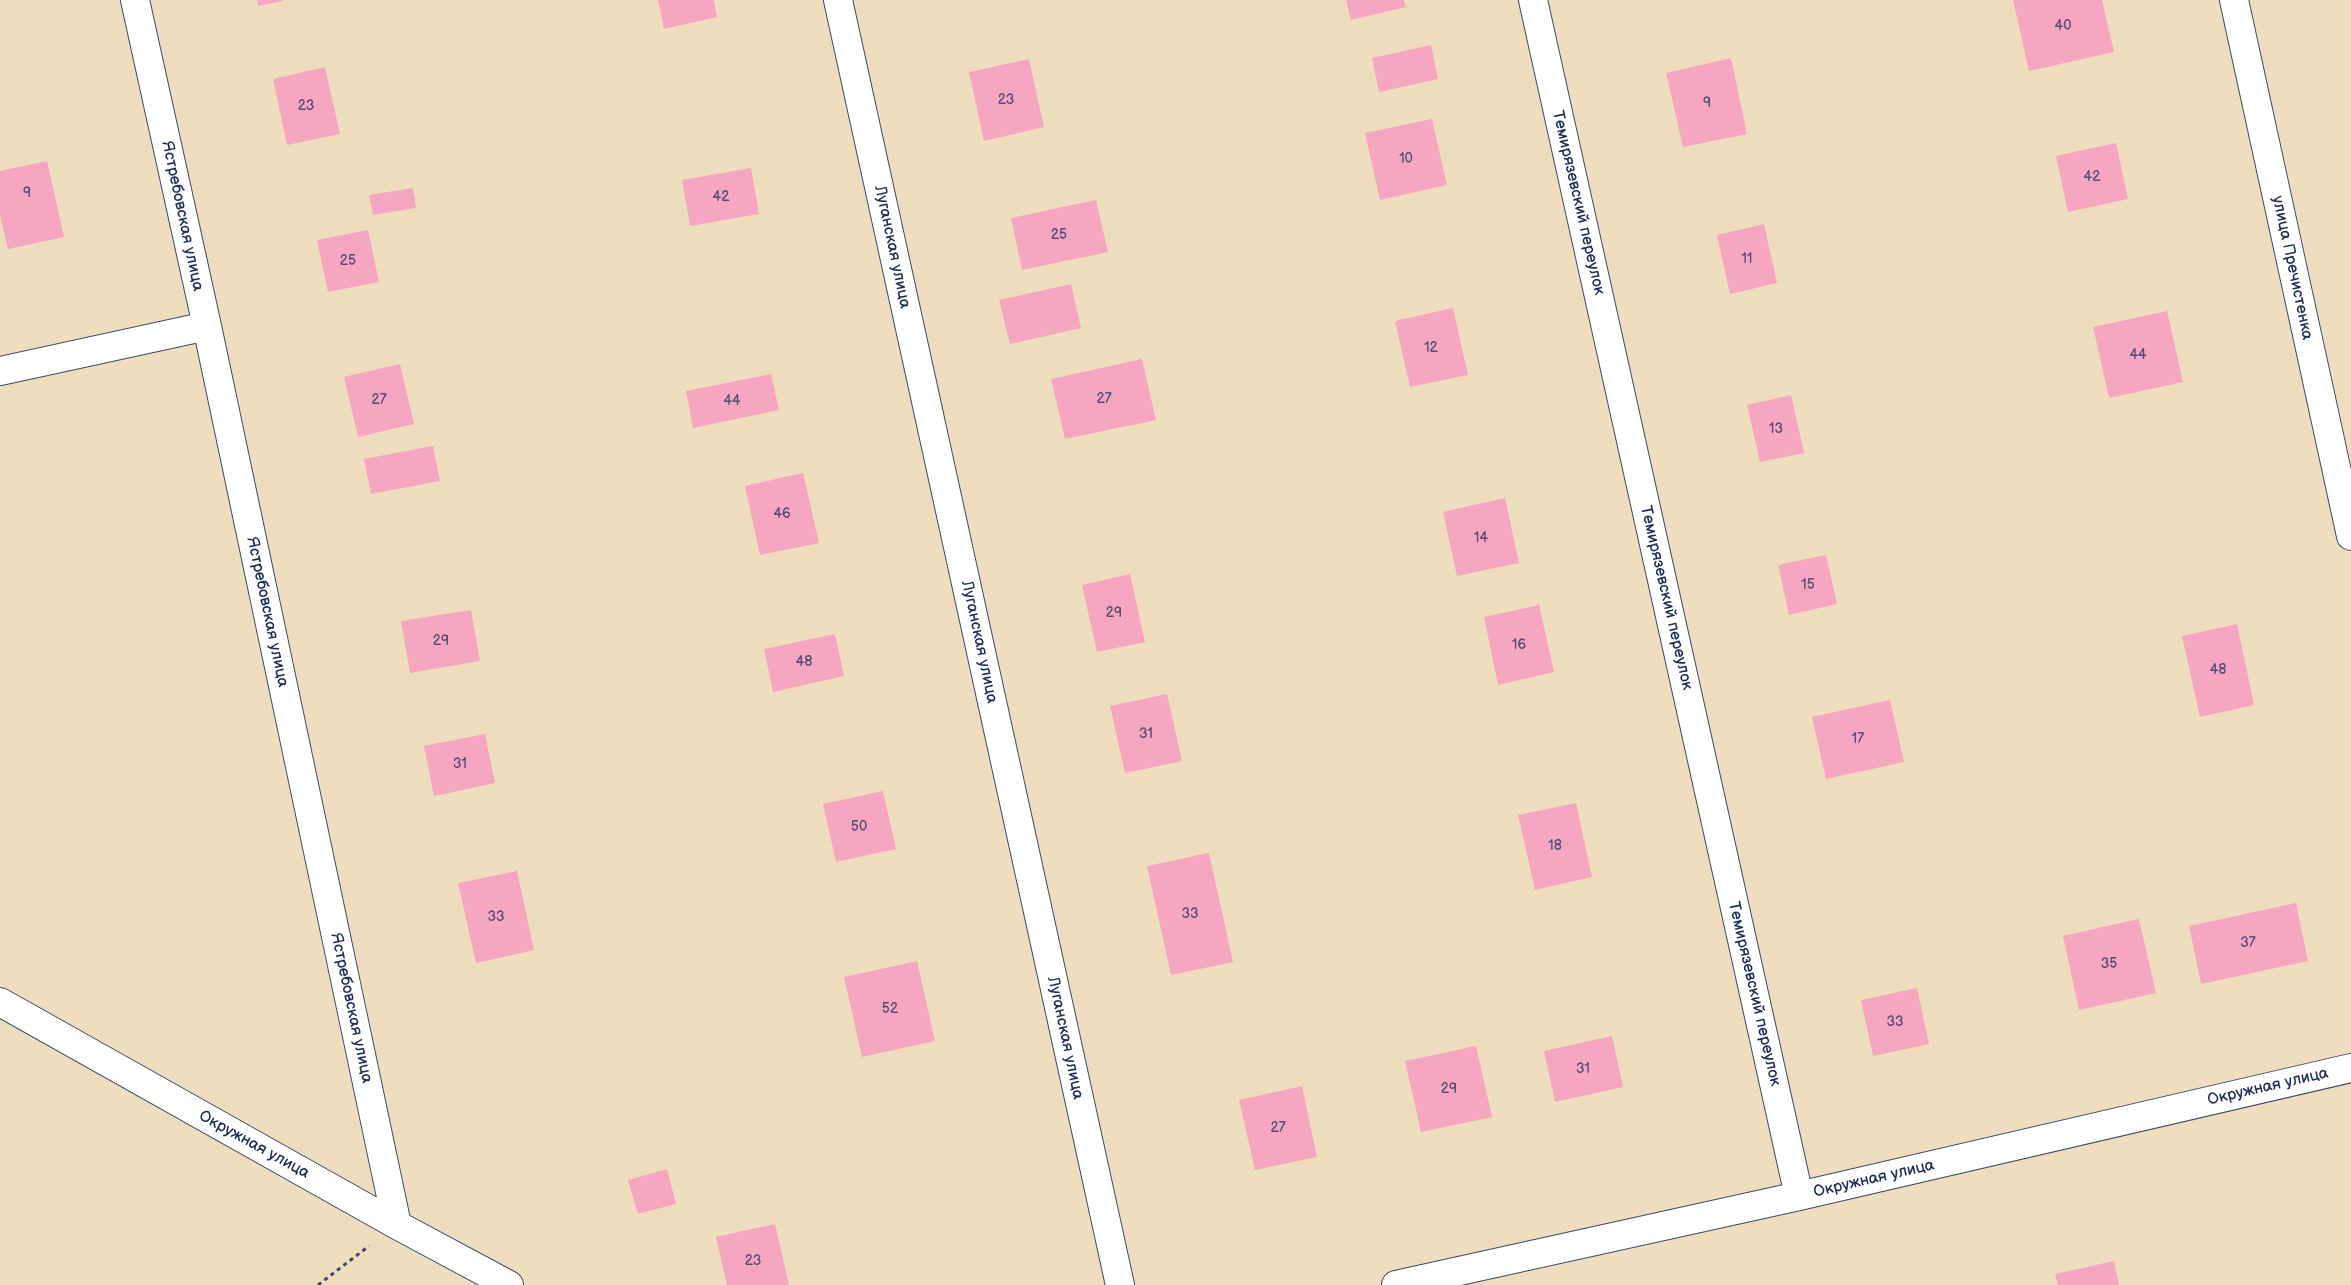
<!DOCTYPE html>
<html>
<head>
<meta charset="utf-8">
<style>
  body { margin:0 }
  canvas { display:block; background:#efdebe }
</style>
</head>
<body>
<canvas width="2351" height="1285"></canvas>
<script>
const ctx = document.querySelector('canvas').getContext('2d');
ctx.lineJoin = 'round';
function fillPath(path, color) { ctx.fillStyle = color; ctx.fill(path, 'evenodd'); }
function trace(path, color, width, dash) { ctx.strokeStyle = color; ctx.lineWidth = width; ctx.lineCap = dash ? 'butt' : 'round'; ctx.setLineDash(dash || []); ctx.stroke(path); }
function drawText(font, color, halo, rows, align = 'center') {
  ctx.font = font + ' "Balsamiq Sans",sans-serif'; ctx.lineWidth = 4.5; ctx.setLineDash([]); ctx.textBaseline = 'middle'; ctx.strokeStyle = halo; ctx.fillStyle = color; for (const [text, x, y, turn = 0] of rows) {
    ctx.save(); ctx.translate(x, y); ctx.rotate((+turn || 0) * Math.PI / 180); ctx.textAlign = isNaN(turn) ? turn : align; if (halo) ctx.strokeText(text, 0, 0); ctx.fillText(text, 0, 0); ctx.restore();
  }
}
fillPath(new Path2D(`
  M257,0H283V1L258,6Z
  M658,0H714L717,17L664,29Z
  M1346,0H1404L1406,7L1351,20Z
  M2013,0H2102L2114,52L2029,71Z
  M1431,45L1438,79L1379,92L1372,58Z
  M1731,58L1747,134L1683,147L1666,73Z
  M1029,59L1044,127L984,141L969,72Z
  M325,67L340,134L287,145L273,79Z
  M1432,119L1447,185L1380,200L1365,133Z
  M2116,143L2128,199L2068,212L2056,156Z
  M47,161L64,237L8,249L0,215V171Z
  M751,168L759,214L690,226L682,180Z
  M413,188L416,208L373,215L369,195Z
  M1096,200L1108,252L1022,270L1011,218Z
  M1764,224L1777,283L1730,294L1717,235Z
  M368,230L379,282L328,292L317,240Z
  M1071,284L1081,328L1010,344L999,300Z
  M1453,308L1468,375L1410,387L1395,321Z
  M2167,311L2183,382L2109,398L2093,327Z
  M1142,359L1156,420L1065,439L1051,379Z
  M400,364L414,424L358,437L344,377Z
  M771,374L779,410L693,428L686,391Z
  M1791,395L1804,453L1760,462L1747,405Z
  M433,446L440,481L371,494L364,459Z
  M803,473L819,543L760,555L745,486Z
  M1505,498L1519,563L1457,576L1443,512Z
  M1826,555L1837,604L1789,615L1778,565Z
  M1130,574L1145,642L1097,652L1082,585Z
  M1539,605L1554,672L1498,685L1484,617Z
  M471,610L480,661L410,673L401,621Z
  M2237,624L2254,705L2200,717L2182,636Z
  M835,634L844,676L773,692L764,649Z
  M1167,694L1182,761L1125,773L1110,706Z
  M1890,700L1904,762L1826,779L1812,717Z
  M485,734L495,783L434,796L424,746Z
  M883,791L896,849L836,862L823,804Z
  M1576,803L1592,877L1535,890L1518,815Z
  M1209,853L1233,962L1171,975L1147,866Z
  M517,871L534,950L476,963L458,883Z
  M2296,903L2308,961L2201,984L2189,926Z
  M2139,919L2156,993L2079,1010L2063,936Z
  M917,961L935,1041L862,1057L844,977Z
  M1917,988L1929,1044L1873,1056L1861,1000Z
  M1612,1036L1623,1087L1555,1102L1544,1051Z
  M1476,1046L1492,1117L1421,1132L1405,1061Z
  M1302,1086L1317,1157L1255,1170L1239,1100Z
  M667,1169L676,1204L638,1214L628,1180Z
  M775,1224L789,1285H727L716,1237Z
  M2114,1261L2119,1285H2058L2055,1274Z`), '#f6a6c1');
const minor = new Path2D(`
  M135,0L207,326L397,1225
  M838,0L1120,1285
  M1533,0L1799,1196
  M2234,0L2351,536
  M0,371L207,326
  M0,1002L397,1225L509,1285
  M1396,1285L1799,1196L2351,1068`);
trace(minor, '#3b496c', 30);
trace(new Path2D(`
  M318,1285L369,1246`), '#3b496c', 3, [4, 4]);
trace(minor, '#fff', 28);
drawText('14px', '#524d77', null, [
  ["40",2063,26],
  ["23",1006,100],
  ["9",1707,103],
  ["23",306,106],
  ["10",1406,159],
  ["42",2092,177],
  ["9",27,193],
  ["42",721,197],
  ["25",1059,235],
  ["11",1747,259],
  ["25",348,261],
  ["12",1431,348],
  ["44",2138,355],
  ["27",1104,399],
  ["27",379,400],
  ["44",732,401],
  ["13",1776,429],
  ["46",782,514],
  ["14",1481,538],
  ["15",1808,585],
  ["29",1114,613],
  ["29",441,641],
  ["16",1519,645],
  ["48",804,662],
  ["48",2218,670],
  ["31",1146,734],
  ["17",1858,739],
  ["31",460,764],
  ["50",859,827],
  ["18",1555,846],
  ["33",1190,914],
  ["33",496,917],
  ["37",2248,943],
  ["35",2109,964],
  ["52",890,1009],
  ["33",1895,1022],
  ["31",1583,1069],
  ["29",1449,1089],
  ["27",1278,1128],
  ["23",753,1261]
]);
drawText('16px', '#1b2f5e', '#fff', [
  ["Темирязевский переулок",1578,203,77],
  ["Ястребовская улица",182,216,78],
  ["Луганская улица",892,247,78],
  ["улица Пречистенка",2292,268,78],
  ["Темирязевский переулок",1666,598,77],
  ["Ястребовская улица",267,612,78],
  ["Луганская улица",979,642,78],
  ["Темирязевский переулок",1754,994,77],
  ["Ястребовская улица",351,1008,78],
  ["Луганская улица",1065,1038,78],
  ["Окружная улица",2268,1087,-13],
  ["Окружная улица",254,1145,29],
  ["Окружная улица",1874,1179,-13]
]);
</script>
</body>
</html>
